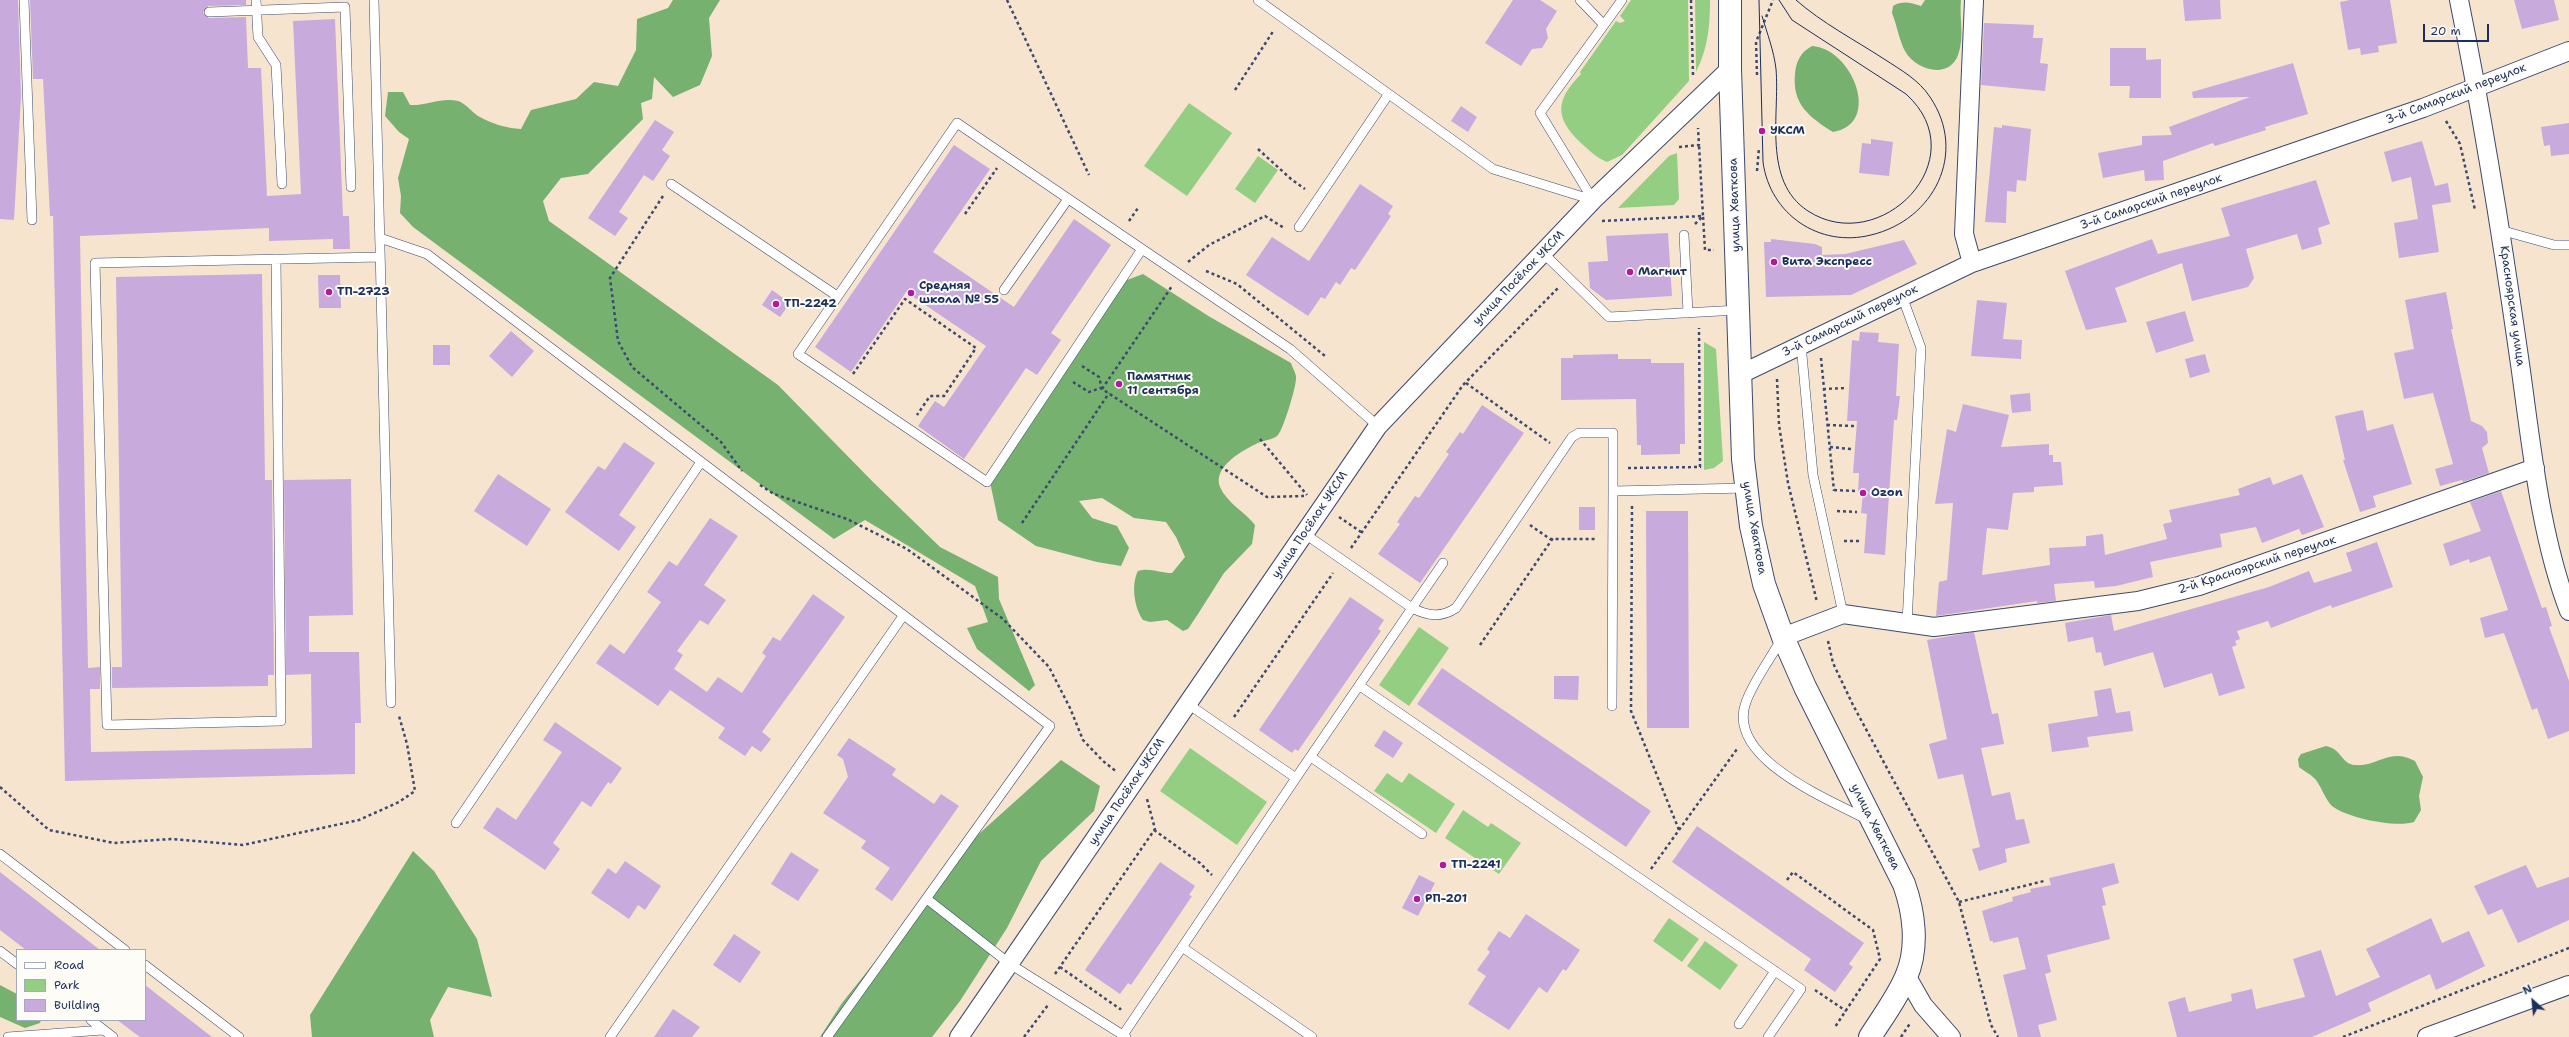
<!DOCTYPE html>
<html>
<head>
<meta charset="utf-8">
<style>
  body { margin:0 }
  #map { position:relative; width:2569px; height:1037px; overflow:hidden; background:#f7e4ce; font-family:"Shantell Sans",sans-serif }
  canvas { display:block }
  .legend { position:absolute; left:16px; top:949px; width:130px; height:72px; box-sizing:border-box; background:#fdfcf7; border:1px solid #a3aaba; margin:0; padding:5px 7px; list-style:none; font-size:12px; color:#1b2f5e }
  .legend li { display:flex; align-items:center; gap:8px; height:20px }
  .legend b { width:20px; border:1px solid #a3aaba }
  .north { position:absolute; left:2513px; top:981px; width:40px; height:40px; -webkit-text-stroke:3px #fdfcf7; paint-order:stroke; rotate:333deg; font-size:11px; font-weight:700; line-height:16px; text-align:center; color:#1b2f5e }
  .north::after { content:''; display:block; margin:auto; width:14px; height:18px; background:#1b2f5e; clip-path:polygon(50% 0,100% 100%,50% 72%,0 100%) }
  .scale { position:absolute; left:2423px; top:24px; width:66px; height:18px; box-sizing:border-box; border:2px solid #1b2f5e; border-top:0; padding-left:5px; font-size:12px; line-height:14px; white-space:nowrap; color:#1b2f5e; -webkit-text-stroke:3px #fdfcf7; paint-order:stroke }
</style>
</head>
<body>
<div id="map">
<canvas width="2569" height="1037"></canvas>
<ul class="legend">
<li><b style="height:5px;background:#fff"></b>Road</li>
<li><b style="height:11px;background:#93ce82"></b>Park</li>
<li><b style="height:11px;background:#c9aadd"></b>Building</li>
</ul>
<div class="north">N</div>
<div class="scale">20 m</div>
</div>
<script>
const ctx = document.querySelector('canvas').getContext('2d');
ctx.lineJoin = 'round';
function fillPath(path, color) { ctx.fillStyle = color; ctx.fill(path, 'evenodd'); }
function trace(path, color, width, dash) { ctx.strokeStyle = color; ctx.lineWidth = width; ctx.lineCap = dash ? 'butt' : 'round'; ctx.setLineDash(dash || []); ctx.stroke(path); }
function drawText(font, color, halo, rows, align = 'center') {
  ctx.font = font + ' "Shantell Sans",sans-serif'; ctx.lineWidth = 4; ctx.setLineDash([]); ctx.textBaseline = 'middle'; ctx.strokeStyle = halo; ctx.fillStyle = color; for (const [text, x, y, turn = 0] of rows) {
    ctx.save(); ctx.translate(x, y); ctx.rotate((+turn || 0) * Math.PI / 180); ctx.textAlign = isNaN(turn) ? turn : align; if (halo) ctx.strokeText(text, 0, 0); ctx.fillText(text, 0, 0); ctx.restore();
  }
}
fillPath(new Path2D(`
  M1631,0H1688L1689,81L1622,155L1607,162C1597,158 1590,151 1582,144C1553,117 1556,100 1581,74L1580,72L1616,21L1620,23L1625,21L1620,16Z
  M1695,0H1710C1710,26 1708,48 1696,72Z
  M1189,103L1232,133L1187,196L1144,166Z
  M1677,153L1679,199L1674,205L1618,208L1669,156Z
  M1258,156L1278,170L1255,203L1235,189Z
  M1704,342L1716,349L1723,461L1714,468L1704,470Z
  M1419,627L1449,648L1409,706L1379,685Z
  M1190,748L1267,802L1237,845L1160,791Z
  M1387,773L1402,783L1409,773L1455,804L1436,833L1374,791Z
  M1463,810L1488,827L1491,823L1521,843L1499,874L1445,838Z
  M1669,918L1699,939L1682,962L1653,941Z
  M1705,941L1738,965L1720,990L1687,966Z`), '#93ce82');
fillPath(new Path2D(`
  M673,0H720L709,18L712,56L700,85L673,97L654,77L652,99L641,103L643,119L588,174L561,178L543,201L549,221L778,385L873,482L940,547L998,577L999,599L1035,685L1029,691L977,649L967,628L988,622L975,586L865,520L834,539L413,227L400,213L401,196L398,178L409,139L399,132L385,116L388,92H403L410,105C426,106 442,97 458,101C465,103 472,112 478,116C492,124 506,128 521,129L531,110L576,99L594,82L618,86L636,50L637,19L668,8Z
  M1925,0H1961C1959,18 1965,37 1958,55C1949,80 1915,70 1905,51C1899,40 1897,25 1892,13L1893,6C1903,0 1911,3 1921,6Z
  M1812,46C1852,48 1883,124 1833,132C1809,117 1792,104 1795,74C1796,61 1801,52 1812,46Z
  M1143,274L1210,317L1291,363C1292,367 1296,373 1296,377C1297,385 1283,430 1278,435C1273,440 1264,440 1258,443C1243,450 1212,467 1220,487C1227,503 1245,512 1255,525L1252,544L1224,573L1198,614L1188,629L1183,631L1167,620L1150,622L1143,620C1134,607 1131,584 1138,571C1149,567 1160,573 1172,573L1185,557L1176,537L1166,522L1134,518L1102,498L1079,501L1092,518L1117,526L1129,548L1121,566L1097,562L1036,546L998,520L990,482L1078,344L1127,280Z
  M2326,746C2342,749 2341,764 2355,765C2379,767 2388,747 2415,761L2423,777L2419,796L2421,810L2414,822C2396,828 2347,818 2332,806C2325,799 2322,788 2316,780C2311,774 2305,772 2299,767L2298,759L2301,754Z
  M1061,760L1100,786L1094,811L1041,861L1007,928L960,1001L932,1037H820L842,1003L971,841Z
  M413,851L434,871L477,939L492,997L448,987L430,1020L434,1037H312L310,1015Z
  M0,985L17,994V1020H41L40,1023L25,1028L0,1017Z`), '#76b170');
fillPath(new Path2D(`
  M0,0H18L21,95L14,220L0,219Z
  M30,0H246V5L208,6L203,13L209,18L246,17L248,68H261L267,196L301,194L293,21L335,19L343,216H349L350,249H333V239L269,241V228L80,236L88,668L100,667V689H90L91,752L312,748L311,674L286,675L284,480L351,479L353,615L309,616V652H359L361,723H355V774L65,781L53,216H50L43,79H33Z
  M1513,0H1540L1557,11L1546,29L1548,38L1542,48L1532,49L1521,66L1485,43Z
  M2183,0H2220L2221,19L2185,21Z
  M2350,0H2390L2397,43L2378,46L2379,52L2361,55L2360,48L2348,50L2340,2Z
  M2514,0H2554L2559,20L2522,29Z
  M1984,23L2034,25L2033,38H2043L2040,63L2048,64L2045,91L1981,85Z
  M2110,48H2146V60L2161,59V98H2129L2130,86H2110Z
  M2293,63L2308,114L2265,127L2266,130L2215,146L2213,143L2163,161L2164,180L2145,181L2144,170L2103,178L2098,153L2142,145V136L2172,135L2169,127L2250,97L2193,98L2192,92Z
  M1461,106L1477,117L1468,132L1451,121Z
  M655,120L674,132L662,150L670,156L653,181L644,175L619,212L628,218L615,236L588,218Z
  M2569,123V154L2551,156L2550,145L2544,146L2541,127Z
  M2002,125L2031,129L2026,181L2017,180L2016,192L2007,191L2006,223L1985,222L1994,127L2002,128Z
  M1871,139L1893,142L1889,176L1859,173L1862,143L1871,144Z
  M2422,141L2435,186L2448,183L2451,202L2432,205L2439,252L2399,258L2394,223L2418,219L2411,177L2392,182L2384,152Z
  M954,145L990,169L933,252L1014,307L1074,219L1111,245L1051,333L1061,340L1037,375L1026,368L964,459L918,426L935,401L944,407L986,346L906,292L851,372L815,347Z
  M2316,180L2330,224L2318,228L2322,244L2302,250L2297,234L2246,249L2254,278L2248,287L2192,301L2182,263L2115,288L2127,322L2086,330L2065,271L2152,239L2158,254L2230,236L2221,208Z
  M1360,184L1393,206L1388,214L1391,216L1355,270L1351,268L1340,285L1336,282L1325,299L1321,297L1308,316L1246,275L1272,237L1309,261Z
  M1668,233L1672,296L1606,300L1590,288L1588,262L1608,261L1606,236Z
  M1771,239L1815,244L1822,247V255L1845,254L1904,240L1917,264L1851,295L1766,297L1764,242H1771Z
  M262,274L265,480H272L274,675H268V686L112,688V667H122L116,277Z
  M318,275H340L341,308H319Z
  M772,290L790,303L780,317L762,305Z
  M2446,292L2453,329H2451L2471,421L2482,426L2487,432L2488,443L2482,448L2489,473L2463,482L2462,480L2440,486L2435,469L2453,464L2433,393L2404,399L2394,353L2414,349L2405,300Z
  M1977,300L2007,303L2003,339L2022,340L2021,359L1971,356Z
  M2185,311L2194,341L2156,353L2146,322Z
  M511,331L534,351L512,377L489,356Z
  M1860,332L1879,333L1878,342L1899,344L1896,396H1900L1897,420H1894L1885,555L1864,553L1867,514L1861,513L1863,493H1858L1859,473H1853L1857,421H1847L1852,340L1859,341Z
  M433,345H450V365H433Z
  M1618,354V359H1651V363H1684L1685,444H1680V454L1641,455V445H1637L1636,399L1561,400V358H1573V355Z
  M2205,354L2210,372L2190,378L2185,359Z
  M2030,393L2031,411L2012,413L2010,395Z
  M1963,404L2009,415L2001,447L2049,444V455H2053V462H2061L2063,485L2034,487V492L2013,493L2008,530L1987,528L1982,575L2050,565L2049,548L2086,546V536L2103,534L2105,555L2167,539L2163,524L2172,522L2169,510L2240,495L2238,489L2270,477L2273,485L2302,474L2324,527L2302,535L2299,529L2262,543L2256,527L2220,534L2222,547L2150,562L2153,577L2116,586L2095,588L2094,581L2054,584L2056,601L2037,603V601L1936,616L1939,582L1947,580L1953,503L1935,504L1947,429L1956,432Z
  M1482,405L1524,433L1420,583L1378,554L1400,524L1397,522L1415,496L1419,498L1449,454L1446,452L1460,432L1463,434Z
  M2363,410L2367,431L2393,424L2412,484L2373,496L2376,507L2360,512L2343,460H2345L2335,416Z
  M624,442L655,463L619,515L636,527L619,551L565,512L598,466L605,470Z
  M498,474L551,509L527,546L474,511Z
  M2501,491L2542,608L2546,607L2552,626L2549,627L2569,681V731L2548,739L2537,708L2532,710L2504,633L2485,638L2480,618L2508,610L2490,556L2470,563L2469,559L2450,566L2443,544L2481,531L2470,502Z
  M1579,507H1595V530H1579Z
  M1646,511H1688L1689,728H1647Z
  M710,518L738,536L704,585L726,600L708,625L700,620L677,651L683,655L674,669L707,692L718,677L742,693L766,656L762,653L773,637L780,641L813,594L845,617L762,732L771,739L761,752L752,746L745,756L718,738L725,728L670,690L658,706L596,663L610,644L624,654L661,602L647,592L669,561L677,566Z
  M2377,542L2393,587L2332,608L2331,605L2271,628L2268,621L2237,631L2240,639L2235,641L2237,645L2232,647L2245,688L2219,696L2212,673L2164,688L2153,652L2104,666L2101,652L2096,653L2093,637L2068,642L2065,623L2111,615L2114,631L2269,587L2309,571L2314,583L2352,571L2346,553Z
  M1350,597L1384,620L1378,629L1381,631L1298,751L1295,749L1292,753L1259,730Z
  M1974,632L1992,714L1998,713L2004,744L1981,748L1992,796L2010,792L2016,820L2024,819L2030,843L2005,849L2007,862L1979,871L1972,849L1980,847L1963,774L1938,779L1929,744L1947,739L1927,640Z
  M1442,668L1651,811L1626,847L1417,704Z
  M1554,676H1579L1578,700L1554,699Z
  M2111,688L2116,713L2130,711L2133,731L2087,737L2089,747L2052,752L2048,724L2098,716L2094,691Z
  M555,722L622,768L611,784L608,782L591,807L582,801L553,843L560,849L545,870L483,828L497,807L516,820L562,752L543,740Z
  M1384,730L1403,743L1393,758L1374,746Z
  M849,738L896,769L892,775L934,804L941,794L959,806L892,901L875,889L890,868L861,848L866,841L823,813L848,777L843,759L837,755Z
  M1697,826L1864,943L1849,964L1853,967L1835,992L1804,970L1811,959L1672,862Z
  M791,852L819,870L798,901L771,884Z
  M625,861L661,886L645,910L638,905L629,919L591,893L608,868L616,874Z
  M1160,862L1195,886L1189,895L1192,896L1167,933L1131,985L1128,983L1120,994L1085,970Z
  M2114,863L2119,883L2102,888L2106,905L2102,906L2110,939L2047,955L2051,972L2045,974L2057,1020L2038,1025L2041,1037H2018L2003,975L2026,969L2018,937L1993,943V941H1990L1982,911L2013,901L2012,897L2031,892L2030,889L2051,885L2049,878Z
  M2526,865L2537,888L2569,877V920L2518,943L2502,909L2488,915L2474,886Z
  M0,872L100,950H26L0,930Z
  M1419,875L1435,883L1418,916L1402,908Z
  M1526,914L1580,950L1566,971L1563,969L1547,993L1539,987L1509,1030L1468,1004L1486,976L1477,970L1490,952L1487,949L1499,931L1510,938Z
  M2431,918L2442,943L2469,931L2485,966L2436,990L2430,974L2368,1003L2371,1011L2312,1037H2177L2168,1002L2185,997L2189,1012L2232,1001L2231,994L2252,989L2256,1009L2305,997L2293,959L2321,950L2336,996L2380,977L2366,949Z
  M734,934L761,952L740,983L713,965Z
  M145,985L212,1037H140L117,1020H145Z
  M673,1009L700,1027L692,1037H654Z`), '#c9aadd');
const service = new Path2D(`
  M24,0L32,220
  M256,0L258,37L276,65L282,184
  M374,0L391,703
  M1258,0L1493,169L1593,200
  M1580,0L1604,25
  M209,12L345,7L351,187
  M671,184L837,296
  M1593,200L1540,113L1622,0
  M1299,227L1388,95
  M2500,230L2554,245H2569
  M1684,235L1688,313
  M380,238L427,254L1050,726L827,1037
  M1142,249L957,123L798,354L987,482L1142,249L1290,349L1378,426
  M1543,253L1609,317L1739,310
  M276,259L281,721L107,725L95,263L380,257
  M1004,290L1068,199
  M1902,296L1921,348L1907,623
  M1801,344L1813,475L1843,614
  M1610,433H1613V491
  M1443,563L1412,608C1428,616 1441,618 1456,608L1572,437L1579,433H1613
  M1782,638C1771,658 1754,680 1746,702C1725,758 1828,799 1866,819
  M1360,686L1801,989L1768,1037
  M1188,704L1296,778L1302,769L1412,608L1305,534
  M1612,706L1613,491L1747,488
  M1311,757L1422,834
  M456,823L701,462
  M0,854L125,950
  M927,899L1010,964L1126,1037
  M1182,947L1312,1037
  M0,951L17,964
  M145,965L239,1037
  M91,1020L113,1037
  M1739,1024L1775,971
  M1123,1035L1296,778
  M8,1037L103,1030
  M610,1037L903,616`);
const minor = new Path2D(`
  M2459,0C2483,118 2502,238 2519,357C2531,440 2539,533 2569,611
  M1972,263L1964,234L1974,0
  M1741,374L1972,263L2423,108L2569,51
  M1783,637L1843,614L1934,627L2138,601L2199,586L2535,468
  M1907,977L1923,1005L1951,1037
  M959,1037L1378,426L1593,200L1730,69
  M2427,1037L2569,985`);
const secondary = new Path2D(`
  M1730,0V69L1743,459L1751,526L1764,584L1783,637L1805,687L1904,884C1914,912 1919,948 1906,977C1897,998 1882,1018 1870,1037`);
trace(service, '#3c4a6f', 10);
trace(minor, '#3c4a6f', 20);
trace(secondary, '#3c4a6f', 24);
trace(new Path2D(`
  M1007,0L1089,175
  M1691,0L1693,75
  M1757,75L1756,42L1773,0
  M1235,90L1274,30
  M2446,121L2460,144L2475,210
  M1679,147L1699,145L1698,128
  M1258,149L1291,179L1305,189
  M1757,171L1759,148
  M663,196L610,278L618,341L632,367L721,442L742,471
  M965,214L997,168
  M1129,221L1138,208
  M1602,221L1703,216L1705,250H1714
  M1695,224L1703,216L1699,145
  M1188,262L1209,245L1265,216L1284,228
  M1206,271L1237,284L1325,356
  M1821,358L1834,491
  M1082,366L1099,377L1102,389L1267,497L1304,496
  M853,374L905,299L976,348L944,396H930L917,415
  M1777,379L1779,425L1788,483L1817,602
  M1073,382L1089,392L1101,388
  M1466,383L1550,443
  M1102,389L1172,286
  M1823,389L1847,388
  M1827,425L1854,426
  M1260,439L1307,495
  M1830,447L1851,449
  M1628,468L1700,467L1699,328
  M760,485L774,494L847,519L907,549L1003,619L1049,667L1070,708L1083,740L1103,761L1117,772
  M1834,490L1855,491
  M1632,506L1631,711L1679,830
  M1837,511L1857,512
  M1339,517L1361,532
  M1022,523L1109,393
  M1530,525L1550,539H1597
  M1844,541H1862
  M1351,548L1463,385L1558,288
  M1828,641L1833,663L1853,705L1959,902L1991,1025L1998,1037
  M1480,645L1553,538
  M1234,717L1333,573
  M0,787L49,830L114,843L171,839L243,845L359,820L399,802L415,791L407,744L399,716
  M1154,830L1200,863L1212,875
  M1651,869L1737,749
  M1787,880L1793,872L1873,930L1880,959L1835,1027
  M1959,902L2044,881
  M1060,967L1120,1009L1121,1008
  M1055,974L1155,829L1147,799
  M1815,990L1846,1011
  M1024,1037L1048,1005
  M1901,1037L1911,1022
  M2343,1037L2569,948`), '#3c4a6f', 2.5, [3, 3]);
trace(service, '#fff', 9);
trace(minor, '#fff', 18);
trace(secondary, '#fff', 22);
trace(new Path2D(`
  M1759,0L1763,162C1770,214 1819,248 1871,235C1934,220 1968,153 1930,97C1919,80 1901,70 1884,59C1855,40 1822,23 1796,0
  M1762,16C1767,33 1774,51 1776,69C1780,114 1762,181 1808,211C1880,258 1978,159 1906,94L1792,20L1779,0`), '#1b2f5e', 1);
for (const [x, y, r, color] of [
  [1762,131,4,"#b5179e"],
  [1774,262,4,"#b5179e"],
  [1630,272,4,"#b5179e"],
  [329,292,4,"#b5179e"],
  [911,293,4,"#b5179e"],
  [776,304,4,"#b5179e"],
  [1119,384,4,"#b5179e"],
  [1863,493,4,"#b5179e"],
  [1443,865,4,"#b5179e"],
  [1417,899,4,"#b5179e"]
]) { const dot = new Path2D(); dot.arc(x, y, r, 0, 2 * Math.PI); ctx.fillStyle = color; ctx.fill(dot); trace(dot, '#fdfcf7', 1.5); }
drawText('12px', '#1b2f5e', '#fdfcf7', [
  ["3-й Самарский переулок",2456,94,-21],
  ["3-й Самарский переулок",2151,202,-19],
  ["улица Хваткова",1735,205,-92],
  ["улица Посёлок УКСМ",1519,278,-46],
  ["Красноярская улица",2512,306,82],
  ["3-й Самарский переулок",1850,321,-26],
  ["улица Посёлок УКСМ",1310,525,-56],
  ["улица Хваткова",1754,528,80],
  ["2-й Красноярский переулок",2257,565,-18],
  ["улица Посёлок УКСМ",1127,792,-56],
  ["улица Хваткова",1875,827,63]
]);
drawText('bold 12px', '#1b2f5e', '#fdfcf7', [
  ["УКСМ",1770,131],
  ["Вита Экспресс",1782,262],
  ["Магнит",1638,272],
  ["Средняя",919,286],
  ["школа № 55",919,300],
  ["ТП-2723",337,292],
  ["ТП-2242",784,304],
  ["Памятник",1127,377],
  ["11 сентября",1127,391],
  ["Ozon",1871,493],
  ["ТП-2241",1451,865],
  ["РП-201",1425,899]
], 'left');
</script>
</body>
</html>
